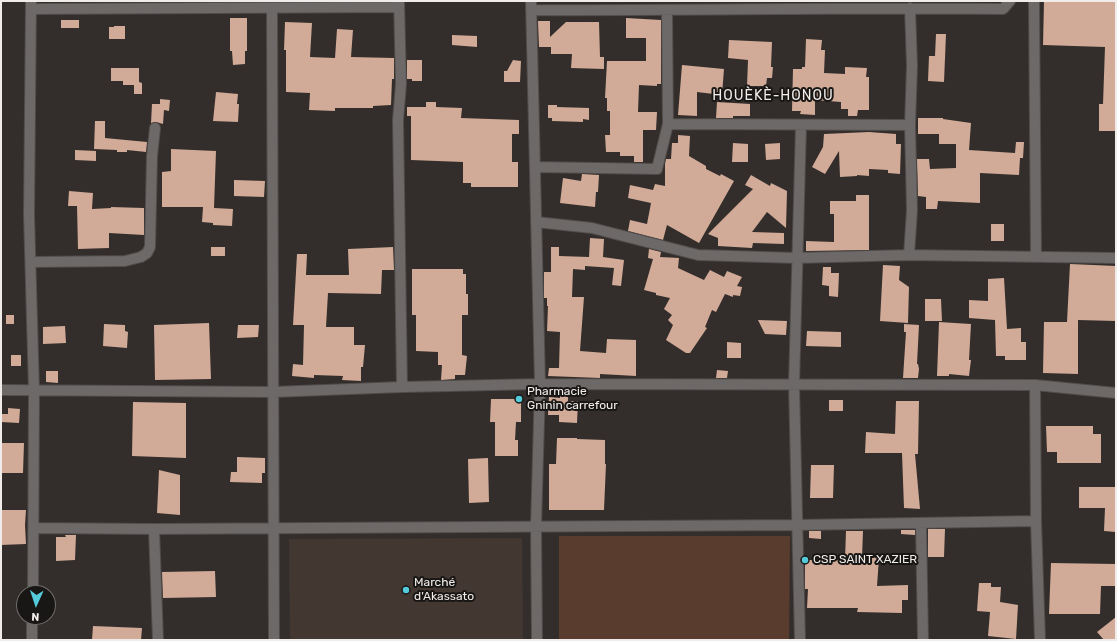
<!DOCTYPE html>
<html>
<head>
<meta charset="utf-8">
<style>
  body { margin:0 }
  #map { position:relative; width:1117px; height:641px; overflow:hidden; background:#332e2b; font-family:Rubik,sans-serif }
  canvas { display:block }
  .frame { position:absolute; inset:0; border:2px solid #f0ecea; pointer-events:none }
  .north { position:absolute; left:16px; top:585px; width:40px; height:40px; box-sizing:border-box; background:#191715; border:1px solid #6f6c6a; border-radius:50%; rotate:183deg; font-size:11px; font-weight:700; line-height:16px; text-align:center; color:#f0ecea }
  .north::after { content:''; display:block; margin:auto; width:14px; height:18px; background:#53cbda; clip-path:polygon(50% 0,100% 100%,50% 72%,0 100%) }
</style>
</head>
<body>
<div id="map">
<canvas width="1117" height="641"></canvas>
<div class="frame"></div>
<div class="north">N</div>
</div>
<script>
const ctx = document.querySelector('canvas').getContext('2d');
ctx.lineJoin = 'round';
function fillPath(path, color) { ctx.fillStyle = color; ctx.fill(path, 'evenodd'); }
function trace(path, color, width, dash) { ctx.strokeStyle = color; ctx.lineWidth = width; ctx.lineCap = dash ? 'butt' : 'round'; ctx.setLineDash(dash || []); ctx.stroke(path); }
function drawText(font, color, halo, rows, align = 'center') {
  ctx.font = font + ' Rubik,sans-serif'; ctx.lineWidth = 4; ctx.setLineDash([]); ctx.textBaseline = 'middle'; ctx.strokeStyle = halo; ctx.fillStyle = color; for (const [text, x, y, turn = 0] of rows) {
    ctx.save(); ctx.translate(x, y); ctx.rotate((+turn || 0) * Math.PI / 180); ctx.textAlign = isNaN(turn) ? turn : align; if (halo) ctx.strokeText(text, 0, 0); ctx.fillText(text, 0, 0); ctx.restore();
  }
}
fillPath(new Path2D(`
  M522,538L523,640H290L289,539Z`), '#433732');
fillPath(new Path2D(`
  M559,536H790L789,640H559Z`), '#593c2d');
fillPath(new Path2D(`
  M1044,1H1116V131H1099V104H1103L1105,47L1043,45Z
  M230,18H247V51H245V64L233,65L232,51H230Z
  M626,18L661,20V84H657V86L639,85L638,112H657L656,130H643V162H634V156H620V152H606L605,135H610V111H607V98H605L607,61H646V38H626Z
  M61,20H79V28H61Z
  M538,21H550V37L566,22H599L600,57H604V69L571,68L572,54H551V47H539Z
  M285,22L312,23L310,57L335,58L337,29L353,30L351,57L394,58V79H392L391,105L373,106V108H335V111L309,110L310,93L286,92V50H284Z
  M114,26H125V39H109V27H114Z
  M936,34H946L944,82L928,81L929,56H935Z
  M452,35L477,36V47L452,45Z
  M806,39L822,40L821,50H825L824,73L845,74V67L867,68L866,77H869V110H858L857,116H848V109H841V102L815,100V115L800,114L801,111H792L793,69H802V67H805Z
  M729,40L772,42L771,67H773L772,78H767L766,86H747L748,60L728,58Z
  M407,60H422V81H412V79H407Z
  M513,60L521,61L520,82H504V71H507Z
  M682,65L724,69L722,95L697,92V116L678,115Z
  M111,68H139V82L142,83V94H134V85H123V81H111Z
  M216,92L238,94L237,104H239L238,122L213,121Z
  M160,99L170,100L169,111L164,110L163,124L156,122L151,123L152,104H160Z
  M426,102H436V107L462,108L461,118L519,120V134H512V162H518V187H471V183H463V162L411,160V116H407V107H426Z
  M717,102L750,104V116H733V118H716Z
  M548,105H557V107L589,108V120L583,119V122L552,121V118H548Z
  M918,118H943V119L971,123L969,150L1015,153L1016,142H1024L1023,158H1020L1019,175L980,173V203L938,201L937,209H926V197L918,196L917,159H929L930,169L956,168V144H939V134H918Z
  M95,121H105V138L147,142L146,152L127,150V152H117V150L94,149Z
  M869,132L896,134V144H901L900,174L888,173V170L869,169V176L857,175V176L840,177L839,151L825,174L812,167L823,147L824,134Z
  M678,135L690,136L689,156L706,166V169L720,176L721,174L734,181L699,243L667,225L663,240L628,231L630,220L647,224L651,203L628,198L630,185L653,190L655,184L665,186V164L666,159H671L672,143H678Z
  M733,143L748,144V162H732Z
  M780,143V159L766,160L765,144Z
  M171,149L216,151L214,208L233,209L232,226L213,225V223L202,222L203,207H162V172L171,171Z
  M75,150L96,151V161L75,160Z
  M582,174L599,175L598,192H596L595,207L560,203L563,178L581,181Z
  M751,175L770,186L771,183L787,191L786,228L767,212L752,232L784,233V244L753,243L752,248L718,246V238L708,234L753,189L745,185Z
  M234,180L265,181L264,197L234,196Z
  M69,191L93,193L92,209L111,208V207L144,208V235L109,233V248L78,249L77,206H68Z
  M856,195H869V250L806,251V241L834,242V214H830V201H856Z
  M991,224H1004V241H991Z
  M590,238L604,239L603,257L624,260L621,286L612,285L614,268L585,266V270L573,269L572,297H584L580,351L606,353L607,339L636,340V376L600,374V378L548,376L549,368H559L560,332L547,331L548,306H547V298H544V272H551V247H559V256L589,257Z
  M211,247H225V256H211Z
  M393,247L394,270H382L381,294L328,293L326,327H354V345H365L363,367H361V381L342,380L343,376L314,375V378L292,376L293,364L303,365L304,325H293L297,254H307L306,275H349L348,249Z
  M649,249L661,252L660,257L679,258L678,268L704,280L710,270L724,277L727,271L742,277L737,286L742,287L740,296L733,295V297L725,294L716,312L712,310L705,327L707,328L690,353H686L666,340L673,325L668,320L672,315L664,309L670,298L656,295V293L644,290L653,259L648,258Z
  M1070,264L1116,266V321L1078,320V374L1043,373L1044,322H1067Z
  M883,265L900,266L899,280L909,287L908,323L880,321Z
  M823,267H831V273H839L838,297L829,296V286L822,285Z
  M412,269H463V274H466V294H468V315H462V355L467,356L465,375H455V379L441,380L442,365H438V352L416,351V315H412Z
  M1004,278L1007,329L1021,328V342H1026V360H1005V356H996L995,320L969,318V300L988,301V279Z
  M925,299H941L942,321H925Z
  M6,315H14V324H6Z
  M758,320L787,321L786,335L765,334Z
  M939,322L971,324L969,360H971L969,376L949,374V376H937Z
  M209,323L211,379L155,380L154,325Z
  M104,324L125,325V331L128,332L127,348L103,346Z
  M904,324L919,325L917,364H918L919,369L918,378H903L906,332H904Z
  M238,325H259L258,337L237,338Z
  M65,326L66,343L43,344V327Z
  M807,331L841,332V347L806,346Z
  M727,342L741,343V358H727Z
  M11,355H21V366H11Z
  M717,370L728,371L727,378H716Z
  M46,371H58V383L46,382Z
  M560,395H568V401H578L577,423L559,422V415H548L549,397L560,398Z
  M491,399H521V422H516L515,440H518V456H495V422H490Z
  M829,400H843V411H829Z
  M896,401H919L918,454H915L920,509L904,508L902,453H865L866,432L895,434Z
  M133,402L186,403V458L132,456Z
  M8,408L20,409L19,423L1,422V414H8Z
  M1046,426H1093V434H1101V463H1057V452H1047Z
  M557,438H577V439L605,440V464H606L604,510H549V464H556Z
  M1,443H24L23,473H1Z
  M237,457L265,458V473H262V483L230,482L231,472H237Z
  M488,458L489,502L469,503L468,459Z
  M811,465H834L833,498H810Z
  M159,470L180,475V515L157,513Z
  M1079,487H1116V532L1104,531L1105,508H1079Z
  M1,510H26L25,525L26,544L1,545Z
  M928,529H945L944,557H928Z
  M901,530H915V535L901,534Z
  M809,531H821V539L809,538Z
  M846,531H863L862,557L879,558L877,586L908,585V600H902V613L857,612L858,608H807L808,589H805V560H845Z
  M65,535H76L75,560L56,561V537H66Z
  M1051,563L1116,564V586H1101L1100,614H1049Z
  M215,571L216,597L163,598L162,572Z
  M979,583H991V587H1001L1000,602L1018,605L1016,639L988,636L990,612L977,611Z
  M1116,617V640H1104L1097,632Z
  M93,626L142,628L141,640H92Z`), '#d1aa98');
const minor = new Path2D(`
  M31,1L29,215L34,390L33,593
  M399,1L401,84L398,120L402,387
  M531,1L540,384L536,527L537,640
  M1034,1L1036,257
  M272,8L274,640
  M31,9L399,7
  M531,10C688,11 845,7 1003,9L1010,1
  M668,124L910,125
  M536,167L657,169L668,124L667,11
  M536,222L592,228L698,255L797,258L909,255L1116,258
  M909,255L912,210L910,125L912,66L910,8
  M31,262L125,261L141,257L147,253L150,247L152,156L155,128
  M1035,385L1036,521L1040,640
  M1,390L273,392L402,387L540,384L1035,385L1116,393
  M921,523L923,640
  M34,528L154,529L158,640
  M154,529L797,525L1036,521
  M32,640V617
  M800,640L794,385L801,125`);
trace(minor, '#514c4a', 12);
trace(minor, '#6c6968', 10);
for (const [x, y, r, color] of [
  [519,399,4,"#53cbda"],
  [805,560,4,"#53cbda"],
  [406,590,4,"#53cbda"]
]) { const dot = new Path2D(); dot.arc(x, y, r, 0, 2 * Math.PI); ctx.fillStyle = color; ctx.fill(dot); trace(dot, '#191715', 1.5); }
drawText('12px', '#f0ecea', '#191715', [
  ["Pharmacie",527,392],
  ["Gninin carrefour",527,406],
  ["CSP SAINT XAZIER",813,560],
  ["Marché",414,583],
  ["d'Akassato",414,597]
], 'left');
ctx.letterSpacing = '1px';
drawText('14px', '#f0ecea', '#191715', [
  ["HOUÈKÈ-HONOU",773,96]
]);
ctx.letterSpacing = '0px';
</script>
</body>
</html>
